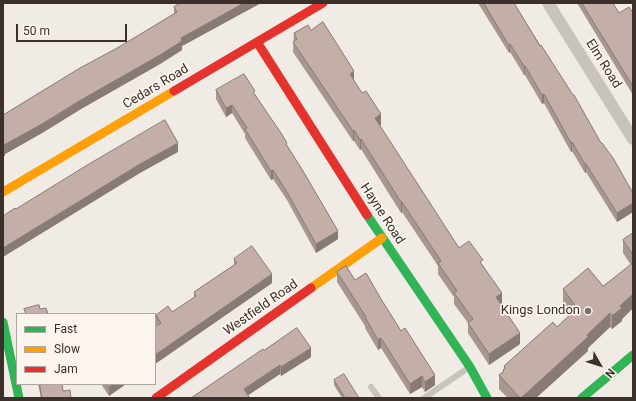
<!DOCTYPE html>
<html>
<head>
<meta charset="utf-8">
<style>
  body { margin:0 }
  #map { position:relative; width:636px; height:401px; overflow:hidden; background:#f0ebe5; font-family:Roboto,sans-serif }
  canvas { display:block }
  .frame { position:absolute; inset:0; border:4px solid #3b302b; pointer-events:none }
  .legend { position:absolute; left:16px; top:313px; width:140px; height:72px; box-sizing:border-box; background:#fbf5ee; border:1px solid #aea6a0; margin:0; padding:5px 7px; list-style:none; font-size:12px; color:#3b302b }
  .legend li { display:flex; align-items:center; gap:8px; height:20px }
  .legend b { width:20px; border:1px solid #aea6a0 }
  .north { position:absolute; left:580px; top:345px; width:40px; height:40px; -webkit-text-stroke:3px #fbf5ee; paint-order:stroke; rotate:129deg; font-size:11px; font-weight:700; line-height:16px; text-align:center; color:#3b302b }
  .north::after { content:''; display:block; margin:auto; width:14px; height:18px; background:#3b302b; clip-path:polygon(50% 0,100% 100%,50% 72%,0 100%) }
  .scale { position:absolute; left:16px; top:24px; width:111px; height:18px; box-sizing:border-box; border:2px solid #3b302b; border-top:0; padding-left:5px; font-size:12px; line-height:14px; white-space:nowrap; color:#3b302b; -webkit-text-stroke:3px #fbf5ee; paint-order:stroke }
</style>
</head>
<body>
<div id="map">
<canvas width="636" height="401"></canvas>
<div class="frame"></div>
<ul class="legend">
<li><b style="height:5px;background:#30b455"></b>Fast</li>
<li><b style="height:5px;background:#ff9f0a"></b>Slow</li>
<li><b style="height:5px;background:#e5322d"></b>Jam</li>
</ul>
<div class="north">N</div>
<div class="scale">50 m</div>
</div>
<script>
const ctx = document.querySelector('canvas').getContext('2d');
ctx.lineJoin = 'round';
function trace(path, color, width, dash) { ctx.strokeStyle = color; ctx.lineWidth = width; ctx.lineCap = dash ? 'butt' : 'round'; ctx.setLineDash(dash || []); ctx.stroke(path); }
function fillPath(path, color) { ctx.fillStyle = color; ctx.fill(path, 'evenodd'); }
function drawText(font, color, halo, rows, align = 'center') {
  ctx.font = font + ' Roboto,sans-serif'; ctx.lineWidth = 3.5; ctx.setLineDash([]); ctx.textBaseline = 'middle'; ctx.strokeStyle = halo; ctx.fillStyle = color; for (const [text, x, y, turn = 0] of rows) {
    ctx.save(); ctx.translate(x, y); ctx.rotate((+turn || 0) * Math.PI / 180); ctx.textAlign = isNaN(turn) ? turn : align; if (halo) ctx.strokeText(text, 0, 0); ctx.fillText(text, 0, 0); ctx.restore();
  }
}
trace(new Path2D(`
  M371,387L379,398
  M424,398L468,368`), '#c9c3be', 6);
trace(new Path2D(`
  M548,3L633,139`), '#c9c3be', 12);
trace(new Path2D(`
  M367,215L470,367L487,398
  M3,322L19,398
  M582,398L633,355`), '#30b455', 9);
trace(new Path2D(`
  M3,192L174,91
  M311,288L382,238`), '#ff9f0a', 9);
trace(new Path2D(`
  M257,42L367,215
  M174,91L323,3
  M156,398L311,288`), '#e5322d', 9);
fillPath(new Path2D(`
  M181,3H261L182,46V50L160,64L81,109L42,133L5,154V156H3V115L119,47L174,14V7Z
  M478,3H514L601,143L633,193V212L617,222L586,172L585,173L572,151L571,152L544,103L542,104L525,75H524L510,52L509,53Z
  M577,3H613L619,13H633V95Z
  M311,30L354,81L381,125L379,126L387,138L459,248L483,265L502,303L501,304L520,344L489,365L468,333V323L454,304V297L438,274V266L402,212L401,213L361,149L360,150L354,141H353L293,52L294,33Z
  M216,90L255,94L287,146L338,239L316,253L287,200L273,179L271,180L245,138V134L232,113L226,117L216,99Z
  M633,233V308L622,319V321L612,329L610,327L588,348V351L536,398H508L499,389V375L503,372V370L504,369V366L557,327L571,314L563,303V289L603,286L631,265L623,253V240Z
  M234,259L272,283L155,364V327L157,326L156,324V315L172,312L194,298V292L234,265Z
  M337,272L355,280L381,299L435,385L425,392L422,387L410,394L381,348L378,350L365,328V326L337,282Z
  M264,350L311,357L281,376L280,374L248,395L249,398H191Z
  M334,380L359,398H342L334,385Z
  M38,384H62L63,391L71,398H41Z
  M101,384H126L109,396Z`), '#a89690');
fillPath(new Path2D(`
  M244,3H261L182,46V50L160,64L81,109L42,133L5,154V156H3V147L4,145L181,38Z
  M510,44V52L509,53V45Z
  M524,66H525V75H524Z
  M354,71V81L350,74Z
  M544,94V103L542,104V95Z
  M232,105V113L226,117V108Z
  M381,114V125L375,128V118Z
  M354,130V141H353V131Z
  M361,139V149L360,150V140Z
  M572,142V151L571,152V143Z
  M178,143V152L140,173L3,257V248L140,164Z
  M585,164H586V172L585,173Z
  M273,170V179L271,180V171Z
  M401,202H402V212L401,213Z
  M633,203V212L617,222V213Z
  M338,231V239L316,253V244Z
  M272,274V283L155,364V355Z
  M502,293V303L496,308V297Z
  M633,294V308L622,319V321L612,329V316L620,306Z
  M610,313V327L588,348V351L536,398H521Z
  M520,333V344L489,365V354Z
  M381,338V348L378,350V340Z
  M311,348V357L281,376V367Z
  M280,365V374L244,398V389Z
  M435,375V385L425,392V382Z
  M422,376V387L410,394V384Z
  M113,384H126L109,396V387Z`), '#887a75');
const building = new Path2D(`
  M181,3H244L181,38L182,41L160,55L81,100L42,124L4,145L5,146L3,147V115L80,68L119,47L177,12L174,7Z
  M484,3H514L540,46L541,45L573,95H574L601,143H602L613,158L633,193V203L617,213L586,164H585L572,142L571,143L544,94L542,95L525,66H524L510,44L509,45Z
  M582,3H613L619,13L629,7L633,13V86Z
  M323,22L354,71L350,74L362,93L366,91L381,114L375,118L459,248L469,241L483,260L480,262L502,293L496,297L520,333L489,354L468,323L473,319L454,293L457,291L438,263L441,261L402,202H401L361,139L360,140L354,130L353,131L293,42L297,39L294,33L308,25L311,30Z
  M244,74L255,91L253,92L281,133L287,143L286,144L303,171L338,231L316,244L287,192L273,170L271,171L245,129L247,128L232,105L226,108L216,90Z
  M165,120L178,143L140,164L3,248V216L15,208L16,209L89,164Z
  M633,233V255L623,240Z
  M252,246L272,274L155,355V327L161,323L156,315L168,306L172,312L196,296L194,292L237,263L234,259Z
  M633,263V294L620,306L622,308L612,316L610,313L587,335L588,337L521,398H520L499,375L504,371L503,370L505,368L504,366L553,322L557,327L577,308L563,289L588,268L603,286Z
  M346,266L355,280L366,273L381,299L401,331L405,328L435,375L425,382L422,376L410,384L381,338L378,340L365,317H366L337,272Z
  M39,305L40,309L46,308L48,314H26L24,309Z
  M297,328L311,348L281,367L280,365L244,389L249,397L247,398H191L263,349L264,350Z
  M344,374L359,398H345L334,380Z
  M40,384H62L63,391L70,390L71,398H42Z
  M107,384H113L109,387Z`);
fillPath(building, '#c3afa7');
trace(building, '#887a75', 1);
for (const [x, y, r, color] of [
  [588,311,4,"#7a716c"]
]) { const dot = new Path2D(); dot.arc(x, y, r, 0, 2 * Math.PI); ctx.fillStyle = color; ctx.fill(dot); trace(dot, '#fbf5ee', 1.5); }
drawText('13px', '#3b302b', '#fbf5ee', [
  ["Elm Road",603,64,58],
  ["Cedars Road",156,87,-31],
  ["Hayne Road",382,214,57],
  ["Westfield Road",261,308,-35]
]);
drawText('13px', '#3b302b', '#fbf5ee', [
  ["Kings London",580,311]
], 'right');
</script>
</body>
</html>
